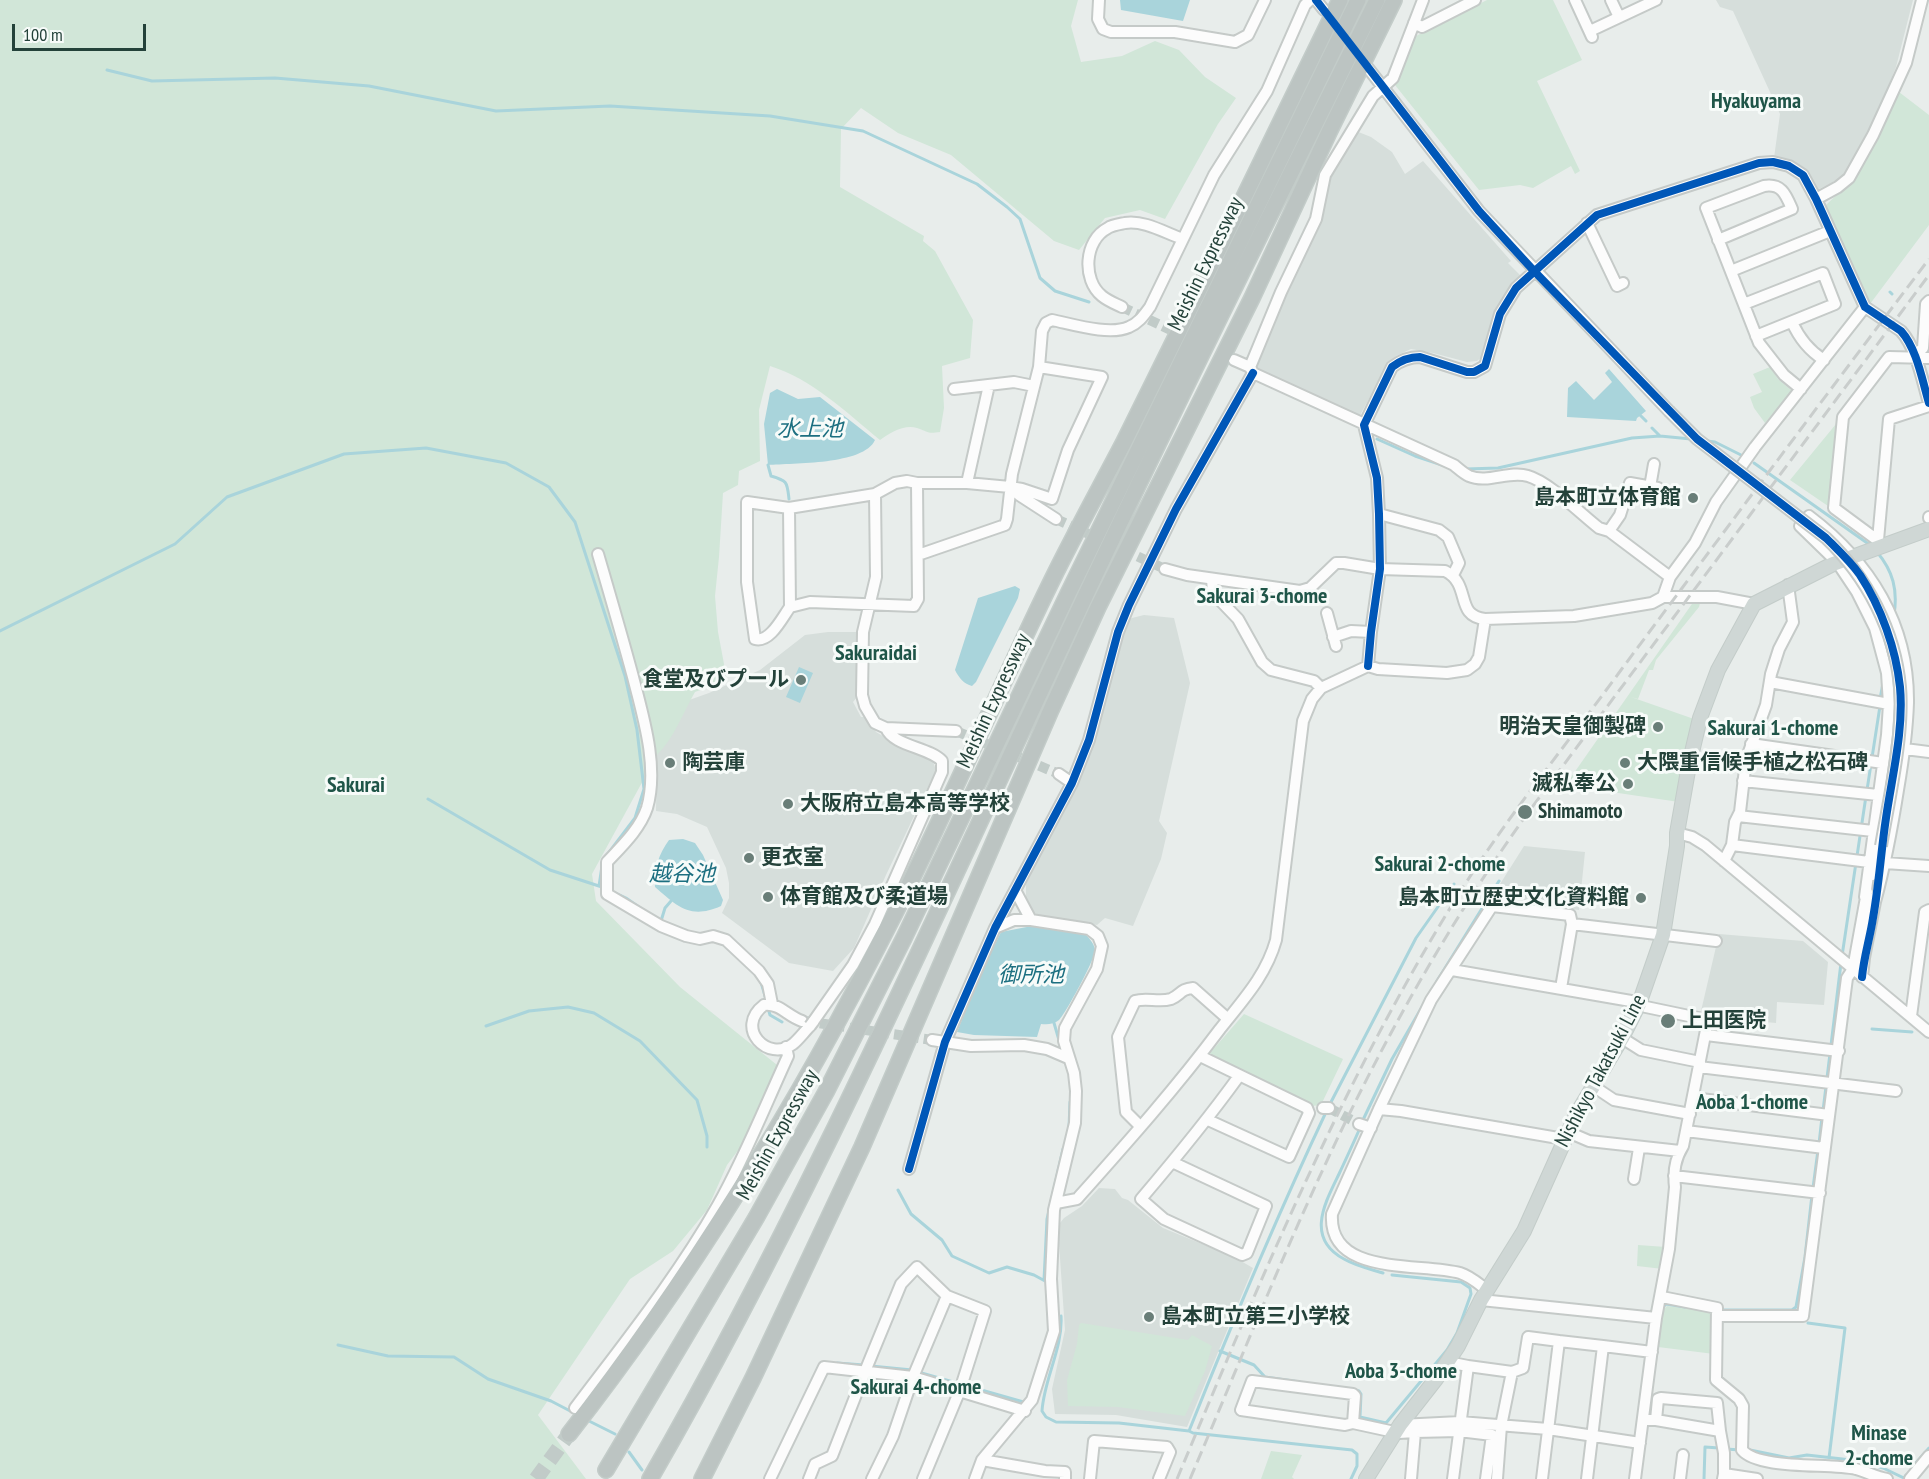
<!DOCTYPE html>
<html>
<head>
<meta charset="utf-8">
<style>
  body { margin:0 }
  #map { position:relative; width:1929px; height:1479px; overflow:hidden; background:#e8edeb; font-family:"PT Sans Narrow",sans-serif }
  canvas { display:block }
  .scale { position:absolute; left:12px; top:24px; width:134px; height:27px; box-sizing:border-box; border:3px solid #24423a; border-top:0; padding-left:8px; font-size:18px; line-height:21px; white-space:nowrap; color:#24423a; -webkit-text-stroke:4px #f7fbf9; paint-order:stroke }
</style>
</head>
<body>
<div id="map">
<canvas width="1929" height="1479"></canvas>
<div class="scale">100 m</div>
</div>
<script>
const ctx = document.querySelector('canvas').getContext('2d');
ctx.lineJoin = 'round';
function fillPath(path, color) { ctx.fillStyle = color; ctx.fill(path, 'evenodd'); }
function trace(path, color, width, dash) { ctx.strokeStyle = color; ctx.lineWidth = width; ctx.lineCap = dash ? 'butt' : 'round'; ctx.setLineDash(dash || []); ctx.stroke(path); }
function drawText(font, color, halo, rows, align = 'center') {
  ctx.font = font + ' "PT Sans Narrow","Noto Sans JP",sans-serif'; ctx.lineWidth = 6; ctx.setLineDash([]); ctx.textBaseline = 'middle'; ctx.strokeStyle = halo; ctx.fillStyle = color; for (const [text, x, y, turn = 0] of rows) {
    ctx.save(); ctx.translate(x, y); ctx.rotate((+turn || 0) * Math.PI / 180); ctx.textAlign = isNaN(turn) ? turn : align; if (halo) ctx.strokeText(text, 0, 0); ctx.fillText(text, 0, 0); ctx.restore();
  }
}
fillPath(new Path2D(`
  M1716,0H1913L1896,67L1868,137L1848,175L1819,189H1816L1808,175L1798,165L1774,158L1780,114L1733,11L1720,7Z
  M1356,131L1371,137L1392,152L1405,174L1423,161L1511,261L1508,263L1521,276L1497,307L1482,357L1477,361L1467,362L1433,353L1411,349L1396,356L1389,363L1360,415L1356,416L1260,372L1255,365L1328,175Z
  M1144,615L1174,618L1190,683L1159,821L1167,833L1161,859L1133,926L1105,918L1097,925L1040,916L1031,912L1026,902V884L1084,770L1128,619Z
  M828,632H858V696L853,702L861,717H866L876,732L893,742L932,759L936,770L886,875L854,948L833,971L789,963L722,913L729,898V883L726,868L707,827L677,814L656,811L657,743L675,705L709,693L760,670L805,635Z
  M1524,846L1585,852L1579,910L1490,900Z
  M1719,934L1803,941L1828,962L1824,1005L1777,1002L1776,1023L1704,1016L1701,1011Z
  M1099,1188L1115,1189L1122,1198L1128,1200L1163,1228L1234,1257L1253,1268L1187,1427L1116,1415L1055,1414L1052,1389L1065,1330L1059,1244L1060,1223L1064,1218L1082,1206Z`), '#d6dedb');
fillPath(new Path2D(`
  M0,0H1078L1071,26L1081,62L1122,56L1155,41L1179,50L1205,77L1236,98L1218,124L1165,219L1140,210L1105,218L1079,250L1054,241L951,155L898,133L861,108L841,129L840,187L924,236L923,241L935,251L973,320L970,358L942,366L944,408L940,432C927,434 929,432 917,428C904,424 890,433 880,440C846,412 812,379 770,366L759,410L760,461L739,471L738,485L723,493L719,557L715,596L718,632L727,680L695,692C683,713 674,738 657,755L592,874L596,901L680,987L787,1073L778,1083L749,1136L727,1165L707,1210L673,1251L630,1279L538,1415L586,1479H0Z
  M1487,0H1553L1582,60L1537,81L1580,171L1575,174L1571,166L1533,188L1520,185L1479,190L1395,85L1416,36Z
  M1899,92L1929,115V225L1870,304L1825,206L1854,178L1874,143Z
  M1770,367L1778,379L1792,391L1765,423L1754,408L1750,397L1762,392L1753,374Z
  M1836,424L1828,506L1790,480Z
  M1694,601L1700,603L1699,607L1656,660L1653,670H1649L1638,699L1631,697L1694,719L1679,802L1571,786L1567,783Z
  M1244,1014L1343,1059L1321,1105L1312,1106L1210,1058V1053Z
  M1638,1245L1666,1247L1663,1269L1637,1266Z
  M1667,1306L1711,1311L1714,1318V1354L1658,1347L1663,1310Z
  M1081,1323L1188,1340L1192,1335L1212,1346L1205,1371L1185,1416L1118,1407L1068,1406L1067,1380L1077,1344L1079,1325Z
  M1271,1451L1302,1455L1292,1477L1294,1479H1261Z`), '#d1e6d8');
fillPath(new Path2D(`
  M1120,0H1190L1183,21L1121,10Z
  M1609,369L1646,411L1637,418L1636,421L1567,417L1568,388L1576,381L1594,400L1612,382L1605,373Z
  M777,389L798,399L820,397L875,440C864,465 793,463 768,465L764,424L770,393Z
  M1015,586L1020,589L1018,598L976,682L972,686C964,684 959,678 955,670L978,598Z
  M799,667L813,673L800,703L786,697Z
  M683,839L695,843L703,855L723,900L721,906C690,920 677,906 655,887C653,870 659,854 669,840Z
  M1037,925L1086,935C1090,939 1095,945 1095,951C1095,959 1065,1015 1059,1020C1054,1024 1048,1025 1041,1024L1037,1037L974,1035L957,1032L979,977L1001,932Z`), '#a9d4db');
trace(new Path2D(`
  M107,70L152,81L275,78L369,86L496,111L610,106L770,116L863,131L977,184L1007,207L1020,219L1040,278L1055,291L1089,302
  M1890,292L1892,294
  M1640,415L1646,421
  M1652,428L1660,436L1691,439
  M1377,439L1415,456L1442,465
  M1707,441L1715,442L1741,455
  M1754,463L1870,545
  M768,465L771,476C788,481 787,482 789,499
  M1466,469L1498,468L1632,438L1660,436
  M1877,552C1893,571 1898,590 1894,615
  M0,631L175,544L227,497L344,454L426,448L506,463L549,487L575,522L625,676L637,730L644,789L635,818L607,855
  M1880,699L1883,683
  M1867,790L1880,706
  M428,799L550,870L605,888
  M599,886L602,866
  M611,891L626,898L646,912
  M661,921L665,908L671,901
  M1842,956L1866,796
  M760,979L766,999
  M1437,981L1499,881
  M768,1008L770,1015L782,1022
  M1054,1023L1059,1040
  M486,1026L529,1011L568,1007L594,1013L640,1041L697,1100L707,1136V1147
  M1872,1029L1912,1032
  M1330,1104L1416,938L1454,884
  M1823,1111L1841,963
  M1362,1122L1392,1059L1426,1000
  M1069,1128L1070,1102
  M1360,1128C1353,1144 1346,1159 1339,1174C1325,1203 1305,1238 1344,1259C1356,1266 1370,1269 1383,1273
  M1819,1144L1822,1117
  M1813,1188L1818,1150
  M898,1190L911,1214L942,1240L952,1256L989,1273L1007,1267L1034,1275L1045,1281
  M1044,1280L1047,1219L1063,1149
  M1663,1307L1666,1304L1685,1307
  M1718,1310H1792L1796,1307L1805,1257L1812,1195
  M1061,1316C1063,1348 1044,1379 1042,1411L1046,1417L1056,1422L1119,1423L1189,1431L1193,1433L1352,1450L1357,1454V1466L1351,1479
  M1808,1323L1845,1328L1829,1458
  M338,1345L388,1356L454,1357L488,1379L551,1401L574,1413
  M1220,1351L1254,1365L1265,1377L1300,1382
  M835,1365L837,1363L864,1365
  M871,1366L912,1370
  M918,1372L1027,1403
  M1354,1390L1359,1391L1361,1394L1360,1417L1386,1423
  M585,1419L615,1434
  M1386,1423L1447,1350L1457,1333L1471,1294L1470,1288L1461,1282L1392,1275
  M1189,1431C1232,1323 1277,1216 1327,1110
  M1726,1449L1740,1450
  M1750,1450L1789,1458L1807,1455L1860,1461L1883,1468L1904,1478L1906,1475
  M629,1452L642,1470
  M1914,1465L1929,1448
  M1704,1479L1705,1447L1719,1448`), '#a9d4db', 3);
trace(new Path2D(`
  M1122,307L1228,357
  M1056,519L1165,569
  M956,731L1059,774
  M805,1021L932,1040
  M1329,1108L1359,1124`), '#c1cbc8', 10, [10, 5]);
trace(new Path2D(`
  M536,1479L569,1434`), '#c1cbc8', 15, [15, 8]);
const minor = new Path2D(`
  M1099,0L1098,19L1103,29L1111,32H1175L1235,42L1248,35L1265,0
  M1316,0L1324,10
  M1575,0L1592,37
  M1611,0L1619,17
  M1414,23L1422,27L1426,25L1475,0
  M1590,31L1656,0
  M1368,68L1479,211L1669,411
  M1816,199L1838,187L1849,178L1873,135L1906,63L1922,0
  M1587,223L1617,286L1623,283
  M1718,240L1792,209C1786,195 1782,183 1764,186L1706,208L1759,343L1784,375L1801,389
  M1731,271L1830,231
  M1744,304L1823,273L1835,304L1756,336
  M1122,307C1116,304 1108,301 1102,296C1082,280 1084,240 1108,228C1112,225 1120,224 1125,223C1145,220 1165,233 1183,239
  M1792,322C1799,338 1808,350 1824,360
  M1914,356L1923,348L1926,304L1929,301
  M1234,360L1250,367L1253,373L1454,465C1459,469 1463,473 1469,476C1488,484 1509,470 1528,476C1549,482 1581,514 1599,528L1609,531L1670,577
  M1250,367L1281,292L1316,219L1325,175L1373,96L1393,78L1423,0
  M954,389L1014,382L1034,386
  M967,483L989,385
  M1011,487L1019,495L1056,519
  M1650,487L1654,464
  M789,508L790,607L810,602L914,606L918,599L917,483
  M1379,514L1439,530L1448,537L1459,563L1453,575
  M1929,517V518
  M1609,531L1620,515L1630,483L1658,488
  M1878,540L1889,419L1929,406
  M1884,545L1834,508L1843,417L1889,357L1929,358
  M598,554C610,595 622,636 633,677C643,716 659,767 647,808C640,829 622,846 607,862V894L661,926L686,936L700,939L713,936L726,940L759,971L768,984L772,1004
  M918,555L1005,525L1007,519L1012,474L1039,367L1042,331L1046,323L1052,320C1072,324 1109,336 1129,327C1139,323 1144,315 1150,307L1214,175L1267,91L1305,5L1310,0
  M1165,569L1187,575L1300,591L1310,588L1336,563H1344L1380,569L1445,571C1472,584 1454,616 1485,619L1574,616L1652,603L1663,597H1717L1754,604
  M1212,579L1213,593L1238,619L1262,662L1271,670L1314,681L1321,688
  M1663,597L1670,577L1695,543L1716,502L1755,447L1865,307
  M790,607C782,618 770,643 755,639L747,582V502L789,508L875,494
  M1327,613L1336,646
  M1333,637L1351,631L1371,632
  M1368,666L1371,632L1380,569L1379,514L1377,478L1364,425L1392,367C1401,360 1409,357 1420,357L1467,372H1474L1485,366L1500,314L1516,288L1597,215L1759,163L1773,162L1789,166L1803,175L1816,199L1865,307L1901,331C1917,349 1922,380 1929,403
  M1770,682L1889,704
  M956,731L886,728L875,723L865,706L862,695L863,632L876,577L875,494L895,483L907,481L917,483H967L1010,487L1022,489L1052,499L1068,450L1102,377L1039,367
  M1751,744L1883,763
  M1905,749L1929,752
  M1059,774L1072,783
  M1743,781L1878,795
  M1738,816L1873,831
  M1677,833L1692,837L1705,845L1929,1032
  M1732,845L1869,862
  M1724,861L1732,845L1735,822L1740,812L1746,760L1766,705L1771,674L1779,649L1793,622L1788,585
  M1885,863L1929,866
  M1872,875L1881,846
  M1865,897L1887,735L1889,704L1887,673L1875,628L1857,592L1837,562L1800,526L1809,516C1870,562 1909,624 1908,703C1907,732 1903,761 1898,790C1892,828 1885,865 1875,902
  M1572,924L1716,941
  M995,928L1014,920H1031L1015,890
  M1452,970L1631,1001L1646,1007L1708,1020L1683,1146C1675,1159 1673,1171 1675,1187L1669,1249L1656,1318L1635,1479
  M1862,977L1864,958L1876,897
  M1911,1016L1925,912L1929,910
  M802,1021C787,1016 780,1003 764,1005C734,1028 768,1063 793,1044C799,1039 804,1032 810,1026
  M813,1022L853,965L875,924L942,772V761C929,747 893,746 886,728
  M1706,1035L1839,1051
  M1622,1038L1641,1050L1700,1062
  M932,1040L971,1046L1024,1045L1047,1049L1068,1058
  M1200,1056L1307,1108L1309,1113L1289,1157L1208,1120
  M1699,1067L1896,1091
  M1593,1086L1614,1100L1690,1114
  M1693,1098L1829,1115
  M1323,1108H1329
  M1379,1109L1401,1111L1564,1139
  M1359,1124L1371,1128
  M1140,1126L1126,1112L1118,1037L1135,1001C1147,997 1158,1003 1171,999C1181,995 1180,989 1193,988L1228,1019
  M1686,1131L1824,1148
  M1568,1132L1589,1141L1680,1151
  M1172,1162L1266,1206L1247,1253L1242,1255L1164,1219L1141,1199C1175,1159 1208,1119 1239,1076
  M909,1169L945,1042L995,928L1072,783L1089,740L1118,632L1129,605L1176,509L1253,373
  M1674,1176L1820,1193
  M1634,1179L1639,1148
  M1056,1203L1077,1199C1126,1144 1176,1088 1220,1029C1242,1001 1266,976 1276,940L1303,721L1312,699L1321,688L1368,666L1378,669L1447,673L1467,670L1475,664L1479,657L1485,619
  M1487,1290C1479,1284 1470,1276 1460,1273C1420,1262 1328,1277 1332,1214L1379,1109L1431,1000L1492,906L1570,915L1572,924L1561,988
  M1662,1297L1717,1308L1716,1380L1739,1399L1743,1406L1742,1450C1759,1470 1829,1463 1856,1469C1867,1472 1876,1477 1887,1479
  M1481,1300L1656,1318
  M1717,1316H1803L1847,978L1853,969L1867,892
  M1448,1362L1468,1366L1453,1479
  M1468,1366L1512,1372L1501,1426L1497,1479
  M1512,1372L1523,1368L1528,1337L1559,1341
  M575,1408C624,1343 678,1276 718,1205C745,1157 765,1106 788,1056L786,1047
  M1643,1420H1656L1658,1399L1661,1398L1717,1403L1720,1431
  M1656,1420L1720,1431L1724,1453V1474
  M1353,1423L1355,1396L1353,1394L1252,1381L1241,1410L1345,1425L1353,1423L1399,1433L1415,1432
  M1400,1425L1460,1422L1548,1429L1640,1443
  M982,1460L1045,1471L1065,1472V1479
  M770,1479L824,1367L913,1377L1025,1411
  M809,1479L815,1464L832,1456L866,1369L901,1284L917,1267L947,1296L985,1311L960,1390L923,1479
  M872,1479L893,1436L913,1377L947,1296
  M975,1479L982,1460L1032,1400L1054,1331L1051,1279L1054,1210L1075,1123L1076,1091L1074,1073L1064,1041L1065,1028L1097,969L1102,946L1098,936L1089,929L1031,920
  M1090,1479L1094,1441L1167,1447L1170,1452L1159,1479
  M1411,1479L1415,1432L1459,1431L1492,1435L1486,1479
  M1542,1479L1559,1341L1603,1346
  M1587,1479L1603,1346L1652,1352
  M1680,1479L1683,1455
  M1723,1479L1724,1474L1757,1479
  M1910,1479L1929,1456`);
const major = new Path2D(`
  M1366,1479L1400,1425L1436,1379L1458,1346L1481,1300L1524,1231L1576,1115L1622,1038L1639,1004L1663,935L1677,846V833L1689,765L1700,718L1718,670L1754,604L1833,564L1929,529`);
const highway = new Path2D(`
  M569,1434C695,1273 802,1096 895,913C950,804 998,690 1052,580C1075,533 1100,488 1124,442C1197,295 1269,147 1340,0
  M606,1470L756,1218L826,1092L904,938L1068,594L1358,0
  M650,1479C813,1196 943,897 1082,603C1177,401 1277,200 1377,0
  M702,1479L753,1378L862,1147L1050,712L1098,607L1252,298L1330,130L1394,0`);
trace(minor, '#c5cac8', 14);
trace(major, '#c3ccc9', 16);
trace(highway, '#c3ccc9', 18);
trace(minor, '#fcfcfc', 10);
trace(major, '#cfd7d5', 14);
trace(highway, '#bcc4c2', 15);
trace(new Path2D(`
  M1177,1479C1259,1283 1340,1087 1452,905C1502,823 1564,748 1621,670C1723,533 1826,395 1929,259
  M1190,1479C1237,1369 1281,1258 1332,1150C1387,1033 1452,919 1527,814L1929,275`), '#c9cdcc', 3, [12, 6]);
const minorBridge = new Path2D(`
  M1669,411L1697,439L1826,538C1867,577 1895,631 1900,687C1904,734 1889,799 1881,846
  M810,1026L813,1022`);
trace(minorBridge, '#c5cac8', 14, []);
trace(minorBridge, '#fcfcfc', 10);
trace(new Path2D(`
  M1316,0L1479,211L1534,271L1697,439L1826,538C1838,550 1850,561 1860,575C1881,607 1896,649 1900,687C1904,730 1892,776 1886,818C1881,851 1879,885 1873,918C1870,938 1864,956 1862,977
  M1368,666L1371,632L1380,569L1379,514L1377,478L1364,425L1392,367C1401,360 1409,357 1420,357L1467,372H1474L1485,366L1500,314L1516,288L1597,215L1759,163L1773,162L1789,166L1803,175L1816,199L1865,307L1901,331C1917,349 1922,380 1929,403
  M909,1169L945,1042L995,928L1072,783L1089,740L1118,632L1129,605L1176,509L1253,373`), '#0057b8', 8);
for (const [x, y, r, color] of [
  [1693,498,6,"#697e78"],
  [801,680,6,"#697e78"],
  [1658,727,6,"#697e78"],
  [670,763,6,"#697e78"],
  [1625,763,6,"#697e78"],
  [1628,784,6,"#697e78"],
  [788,804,6,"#697e78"],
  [1525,812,8,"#697e78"],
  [749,858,6,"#697e78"],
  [768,897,6,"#697e78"],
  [1641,898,6,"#697e78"],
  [1668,1021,8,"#697e78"],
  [1149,1317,6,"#697e78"]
]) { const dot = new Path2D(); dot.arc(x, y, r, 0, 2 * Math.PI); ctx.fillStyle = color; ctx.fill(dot); trace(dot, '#f7fbf9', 2); }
drawText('21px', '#24423a', '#f7fbf9', [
  ["Meishin Expressway",1206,264,-64],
  ["Meishin Expressway",994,701,-65],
  ["Nishikyo Takatsuki Line",1601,1071,-62],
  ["Meishin Expressway",778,1135,-61]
]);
drawText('bold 21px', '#24423a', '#f7fbf9', [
  ["島本町立体育館",1681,498,"right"],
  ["食堂及びプール",789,680,"right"],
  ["明治天皇御製碑",1646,727,"right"],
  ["陶芸庫",682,763],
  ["大隈重信候手植之松石碑",1637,763],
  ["滅私奉公",1616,784,"right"],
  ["大阪府立島本高等学校",800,804],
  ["Shimamoto",1538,812],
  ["更衣室",761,858],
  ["体育館及び柔道場",780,897],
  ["島本町立歴史文化資料館",1629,898,"right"],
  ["上田医院",1682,1021],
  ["島本町立第三小学校",1161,1317]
], 'left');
drawText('bold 22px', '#1f5548', '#f7fbf9', [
  ["Hyakuyama",1756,102],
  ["Sakurai 3-chome",1262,597],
  ["Sakuraidai",876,654],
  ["Sakurai 1-chome",1773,729],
  ["Sakurai",356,786],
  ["Sakurai 2-chome",1440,865],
  ["Aoba 1-chome",1752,1103],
  ["Aoba 3-chome",1401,1372],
  ["Sakurai 4-chome",916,1388],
  ["Minase",1879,1434],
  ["2-chome",1879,1459]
]);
drawText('italic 22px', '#1c6f80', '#f7fbf9', [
  ["水上池",810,430],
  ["越谷池",682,875],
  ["御所池",1031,976]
]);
</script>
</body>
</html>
